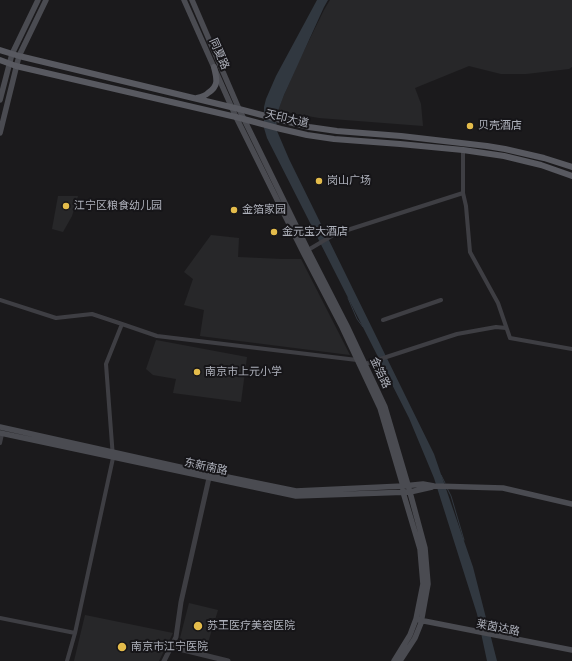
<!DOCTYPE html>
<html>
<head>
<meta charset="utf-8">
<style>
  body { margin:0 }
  canvas { display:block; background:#1b1a1c }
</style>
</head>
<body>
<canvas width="572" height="661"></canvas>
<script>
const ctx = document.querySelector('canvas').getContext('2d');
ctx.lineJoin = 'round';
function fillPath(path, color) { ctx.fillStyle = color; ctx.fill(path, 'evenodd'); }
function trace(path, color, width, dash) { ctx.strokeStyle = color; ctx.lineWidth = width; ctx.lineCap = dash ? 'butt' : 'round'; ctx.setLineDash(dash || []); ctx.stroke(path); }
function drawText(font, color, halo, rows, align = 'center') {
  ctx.font = font + ' "Open Sans","Noto Sans SC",sans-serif'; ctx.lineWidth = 4; ctx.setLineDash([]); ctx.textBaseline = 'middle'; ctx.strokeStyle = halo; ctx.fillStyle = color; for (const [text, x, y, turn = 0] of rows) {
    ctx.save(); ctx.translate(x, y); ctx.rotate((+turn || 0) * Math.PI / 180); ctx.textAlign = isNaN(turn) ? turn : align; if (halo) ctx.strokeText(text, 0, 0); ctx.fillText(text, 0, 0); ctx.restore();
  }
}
fillPath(new Path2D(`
  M330,0H572V67L569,69L526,74H501L469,66L415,88L421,104L423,126L319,118L285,112L278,109L297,65L324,10Z
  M58,196H78L72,216L63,232L52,229Z
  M211,235L239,238L238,257L282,259H301L350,355L200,336L204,310L184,305L193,279L184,272Z
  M156,340L247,357L241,402L173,393L176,379L153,375L146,369Z
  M189,603L218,610L206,649L179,642Z
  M85,615L173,633L159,661H74Z`), '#272729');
fillPath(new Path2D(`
  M317,0H328L324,7L284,95L276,116L277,131L289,159L434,454L473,567L497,661H487L477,614L434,478L409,418L267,138L264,128V107L266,99L276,76Z`), '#313840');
trace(new Path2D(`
  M348,298L357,319L363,327
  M441,475L445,483
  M447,488L451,496L464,540`), '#313840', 1);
trace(new Path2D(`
  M463,150V193L466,206L470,252L498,303L510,338L572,349
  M308,250L335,234L463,193
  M0,300L56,318L92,314L122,324
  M383,320L441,300
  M365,364L457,334L496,327L506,328
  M0,443L2,434
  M0,618L75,633
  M67,661L75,633L113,458L106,364L122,324L157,336L357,360`), '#3e3e43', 4);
trace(new Path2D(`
  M171,647L228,661
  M164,661L176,637L181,602L209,478`), '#3e3e43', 5);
trace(new Path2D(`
  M184,0L236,117L303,252L342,327L380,408L403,486V492L420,549L423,584L416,619L410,635L394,661
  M192,0L239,109L308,250L347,326L385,407L408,485L425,548L428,584L421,623L415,638L400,661
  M0,100L12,54L38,0
  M0,133L19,56L46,0
  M0,427L193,470L296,491L403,486L423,484L434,486L503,488L572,504
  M0,433L296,496L410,492L432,487
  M419,620L572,650`), '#4a4b51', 5.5);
trace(new Path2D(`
  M0,50L19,56L239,109L281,120L309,127L337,131L401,136L487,146L505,149L544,158L572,167
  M0,60L16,66L236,117L281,129L307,135L334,139L400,144L463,150L504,156L541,165L572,176
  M197,98C201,97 205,96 208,93C219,86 217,79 214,67`), '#585960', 6);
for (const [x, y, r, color] of [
  [470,126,4,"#e4bc4b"],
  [319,181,4,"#e4bc4b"],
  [66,206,4,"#e4bc4b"],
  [234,210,4,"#e4bc4b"],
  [274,232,4,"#e4bc4b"],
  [197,372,4,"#e4bc4b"],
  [198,626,5,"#e4bc4b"],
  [122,647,5,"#e4bc4b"]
]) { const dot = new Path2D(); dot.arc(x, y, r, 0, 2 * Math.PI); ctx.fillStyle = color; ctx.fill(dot); trace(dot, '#161518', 1.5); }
drawText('11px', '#aeb1bb', '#161518', [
  ["同夏路",219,54,66],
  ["天印大道",287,119,13],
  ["金箔路",380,373,65],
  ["东新南路",206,467,12],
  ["莱茵达路",498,628,11]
]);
drawText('11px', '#aeb1bb', '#161518', [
  ["贝壳酒店",478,126],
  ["岗山广场",327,181],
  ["江宁区粮食幼儿园",74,206],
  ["金箔家园",242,210],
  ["金元宝大酒店",282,232],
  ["南京市上元小学",205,372],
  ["苏王医疗美容医院",207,626],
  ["南京市江宁医院",131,647]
], 'left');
</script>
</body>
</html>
